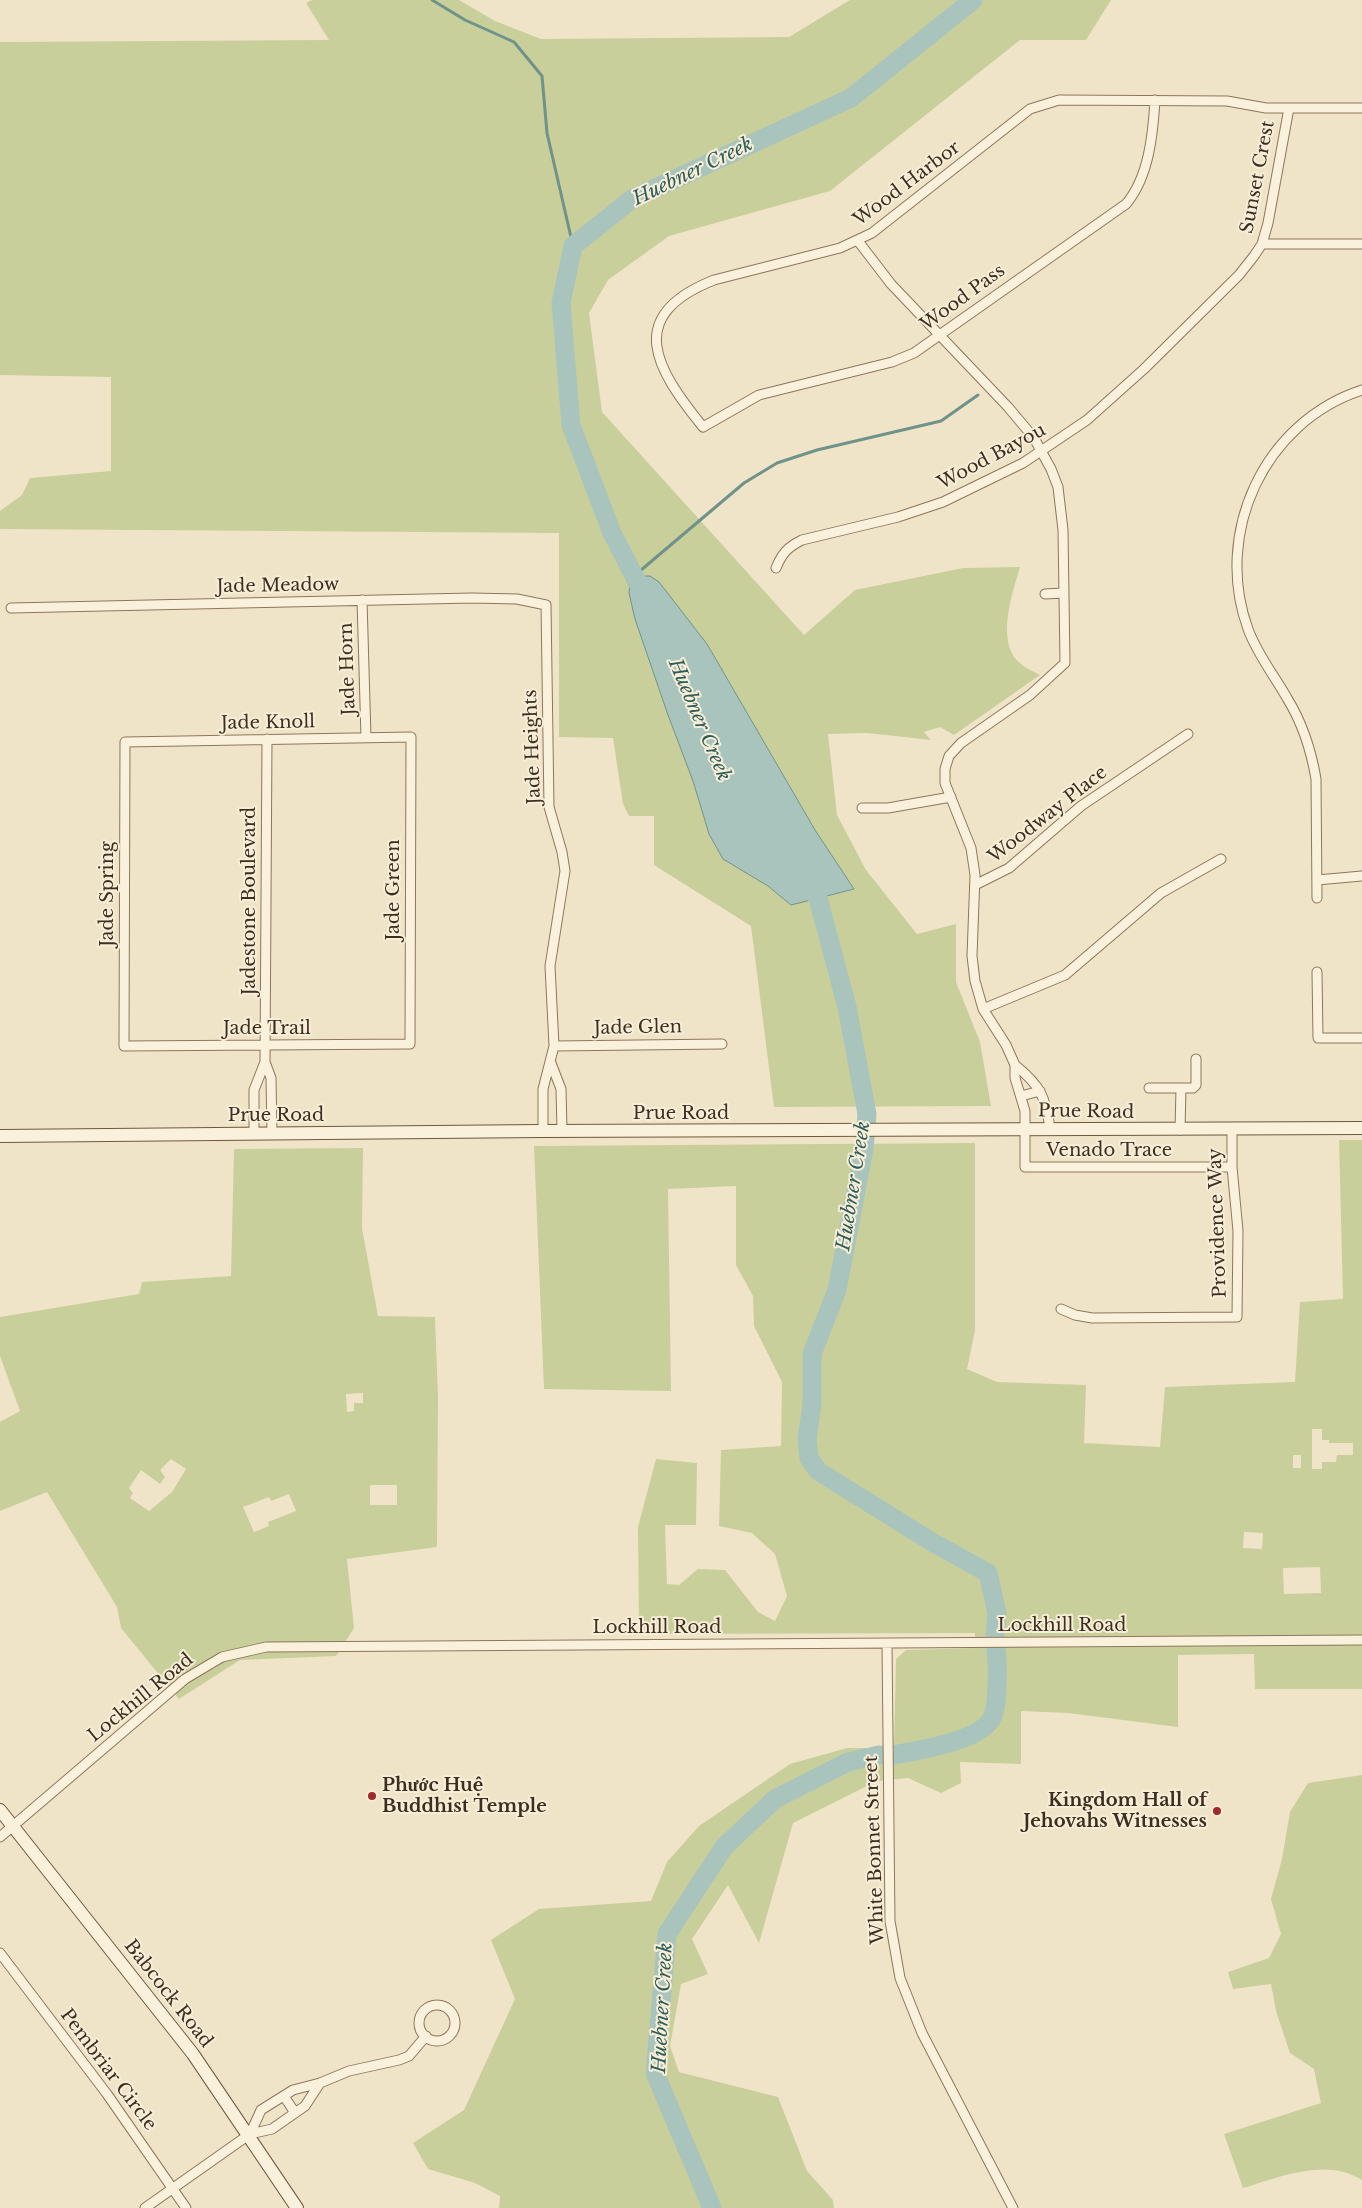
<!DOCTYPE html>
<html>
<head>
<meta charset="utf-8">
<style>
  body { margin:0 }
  canvas { display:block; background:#f0e4c8 }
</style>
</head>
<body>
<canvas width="1362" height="2208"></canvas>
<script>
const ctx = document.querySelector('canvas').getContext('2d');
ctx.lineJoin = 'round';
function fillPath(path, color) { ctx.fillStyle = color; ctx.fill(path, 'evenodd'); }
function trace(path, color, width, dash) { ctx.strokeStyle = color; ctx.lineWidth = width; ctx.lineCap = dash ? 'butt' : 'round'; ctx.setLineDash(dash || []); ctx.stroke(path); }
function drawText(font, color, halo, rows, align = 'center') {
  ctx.font = font + ' "Libre Baskerville",serif'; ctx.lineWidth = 4; ctx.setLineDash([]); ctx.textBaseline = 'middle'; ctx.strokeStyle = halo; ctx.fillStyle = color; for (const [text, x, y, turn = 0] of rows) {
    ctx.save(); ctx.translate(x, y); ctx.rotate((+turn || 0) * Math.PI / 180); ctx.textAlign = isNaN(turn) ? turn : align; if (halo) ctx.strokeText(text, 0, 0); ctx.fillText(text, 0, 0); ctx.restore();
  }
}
fillPath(new Path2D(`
  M312,0H459L495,21L541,39L789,37L850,0H1111L1086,40H1020L830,191L669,236L608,280L589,313L602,412L804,635L855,590L963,568L1020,567C1013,592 995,642 1020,663C1025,668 1033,671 1040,675L954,735L940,727L924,732L931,740L867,733L828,734L837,815L866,870L917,934L956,924V982L980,1042L991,1106L774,1107L751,926L654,865V816H629L623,804L613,738L559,737V533L0,529V511L22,495L30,478L111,471V377L0,375V42L329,40L306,3ZM635,619L707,644L815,830L853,889L791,905L768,886L723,859L709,834L693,781L668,715Z
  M1339,1140H1362V1689H1255L1254,1654L1178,1655V1727L1068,1713L1021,1711V1764L960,1762L961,1783L941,1793L908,1778L877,1781L793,1823L759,1943L728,1885L692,1939L708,1974L681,1984L670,2046L679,2072L778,2097L807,2171L833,2200L834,2208H499L500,2196L475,2183L428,2169L413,2143L464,2110L515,1999L491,1940L539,1909L651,1901L667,1862L699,1826L790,1764L847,1748H894L896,1659L906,1650L975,1648V1633L639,1634L638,1527L656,1459L697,1463L696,1525H665L667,1584L679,1585L698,1569L725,1570L758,1612L775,1621L787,1596L775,1554L752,1533L719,1526L721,1450L781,1446L782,1382L754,1326L753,1296L736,1265V1186L668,1189L671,1391L544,1389L534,1146L975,1143V1331L967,1369L997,1382L1086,1385L1084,1443L1160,1447L1165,1387L1295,1382L1300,1302L1343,1299ZM1312,1429H1322V1440H1329V1443H1353V1455H1337L1336,1462H1322V1469H1312ZM1293,1455H1301V1468H1293ZM1244,1532L1263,1533L1262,1549L1243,1548ZM1320,1567L1321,1593L1284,1594L1283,1568Z
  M363,1148L362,1228L378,1316L435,1317L438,1397L437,1547L347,1559L354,1628L336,1656L240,1660L179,1699L121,1628L117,1607L47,1492L0,1511V1422L20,1411L0,1356V1317L139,1294L142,1282L231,1276L234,1149ZM363,1393V1403H354V1411L347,1412L346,1394ZM171,1459L186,1469L172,1492L149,1511L130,1498L133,1493L129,1488L141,1470L160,1484L165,1477L160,1470ZM370,1485H397V1505H370ZM289,1494L296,1511L268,1522L269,1526L254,1532L243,1507L269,1497L271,1501Z
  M1362,1775V2180C1326,2157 1280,2177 1243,2188L1224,2134L1321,2103L1314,2069L1290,2053L1276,2011L1271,1984L1233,1989L1228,1972L1269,1958L1281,1934L1271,1899L1282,1859L1290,1812L1308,1783Z`), '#c9cf9b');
const water = new Path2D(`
  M645,576H650L659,582L707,644L815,830L854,889L791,905L768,886L723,859L709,834L693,781L668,715L635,619L629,593L630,581Z`);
fillPath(water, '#a9c4bc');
trace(water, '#6f938a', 1);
trace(new Path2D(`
  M432,0L465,20L514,42L542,76L547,133L573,246
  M634,576L744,483L777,463L817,450L941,421L978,395`), '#6f938a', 3);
trace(new Path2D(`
  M647,601L612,533L571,425L561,303L573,246L632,199L851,98L973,0
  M803,880L818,898L847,1007L867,1114L864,1149L837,1290L812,1354V1404L807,1440L809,1458L818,1471L932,1542L988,1573L997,1613L995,1635
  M894,1755C919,1750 983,1741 993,1716C998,1703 998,1665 996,1650
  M712,2208L655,2073L667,1934L724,1847L775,1799L848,1762L879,1755`), '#a9c4bc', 19);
const minor = new Path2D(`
  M1155,100C1153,134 1149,177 1126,204L914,353L892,362L759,395L703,427C656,369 623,316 714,280L840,248L872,233L1030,109L1059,100L1227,101L1266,108H1362
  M858,241L891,284L1008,407L1034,438L1051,469L1058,487L1063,530L1065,663L1030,695L961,743L949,756L945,769V783L971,848L975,875L972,956L975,981L983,1009L1006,1045L1015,1065V1078L1025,1111V1167H1232
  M1262,244H1362
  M776,568C782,553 788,547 802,540L898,517L943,502L1023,463L1087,420L1144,369L1239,275L1254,256L1262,244L1268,223L1289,108
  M1045,594L1063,593
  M362,600L366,738
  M11,608L472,598L517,599L546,605L549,807L562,852L565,871L550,966L554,1046L543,1089V1131
  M411,737L410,1044L124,1046L125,742Z
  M267,739L265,1062L271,1078L272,1134
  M862,808H888L951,797
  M1317,880L1362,876
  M975,885L1009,868L1081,806L1188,734
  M1317,898L1316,779C1311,749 1303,724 1287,698C1274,675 1257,654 1248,629C1213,533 1264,422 1362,390
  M1317,972L1318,1038H1362
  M983,1009L1065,975L1161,893L1221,859
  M554,1046L722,1044
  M551,1063L561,1089L562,1131
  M1015,1065C1040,1085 1046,1097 1050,1129
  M1149,1088H1193L1196,1085V1059
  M1021,1096L1040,1091
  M1180,1130L1181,1088
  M254,1134V1090L265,1062
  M1061,1309L1075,1315L1092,1318L1237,1317L1238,1231L1232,1167V1129
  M887,1644L890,1921L900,1978L922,2033L1013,2208
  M0,1837L185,1679L222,1657L266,1647L1362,1640
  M0,1953L107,2094L186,2208
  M419 2023a18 18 0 1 1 36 0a18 18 0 1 1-36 0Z
  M284,2096L295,2113
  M250,2134L261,2110L293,2090L320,2083L349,2071L399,2060L409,2056L426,2036
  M145,2208L250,2134L272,2129L305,2106L320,2083`);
const secondary = new Path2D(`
  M0,1136C180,1135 360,1132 541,1131C814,1130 1088,1131 1362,1128
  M0,1810L193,2054L297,2208`);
trace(minor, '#8d765c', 11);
trace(secondary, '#6f573f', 14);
trace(minor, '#faf1dc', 9);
trace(secondary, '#faf1dc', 12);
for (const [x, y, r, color] of [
  [372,1796,5,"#9e2a2b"],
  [1217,1811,5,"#9e2a2b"]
]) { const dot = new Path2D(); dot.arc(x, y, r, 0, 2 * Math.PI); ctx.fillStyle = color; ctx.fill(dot); trace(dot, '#f7eed8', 2); }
drawText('18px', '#3d2e20', '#f7eed8', [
  ["Sunset Crest",1258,177,-79],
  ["Wood Harbor",907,184,-37],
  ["Wood Pass",963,298,-36],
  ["Wood Bayou",992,457,-28],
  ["Jade Meadow",278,586,-1],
  ["Jade Horn",348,669,-92],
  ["Jade Knoll",268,723,-1],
  ["Jade Heights",533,747,-92],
  ["Woodway Place",1048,815,-38],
  ["Jade Green",394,890,-90],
  ["Jade Spring",108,894,-90],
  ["Jadestone Boulevard",250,901,-90],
  ["Jade Glen",638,1028,-1],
  ["Jade Trail",267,1029],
  ["Prue Road",1086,1112,1],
  ["Prue Road",681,1114],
  ["Prue Road",276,1116],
  ["Venado Trace",1109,1151],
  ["Providence Way",1218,1223,-92],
  ["Lockhill Road",1062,1626],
  ["Lockhill Road",657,1628],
  ["Lockhill Road",141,1698,-39],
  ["White Bonnet Street",875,1850,-92],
  ["Babcock Road",168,1994,52],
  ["Pembriar Circle",108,2070,53]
]);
drawText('bold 18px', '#3d2e20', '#f7eed8', [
  ["Phước Huệ",382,1786],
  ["Buddhist Temple",382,1807],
  ["Kingdom Hall of",1207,1801,"right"],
  ["Jehovahs Witnesses",1207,1822,"right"]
], 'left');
drawText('italic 19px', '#2f5d5a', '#f7eed8', [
  ["Huebner Creek",693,172,-26],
  ["Huebner Creek",699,720,67],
  ["Huebner Creek",854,1186,-81],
  ["Huebner Creek",663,2008,-87]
]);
</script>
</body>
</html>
